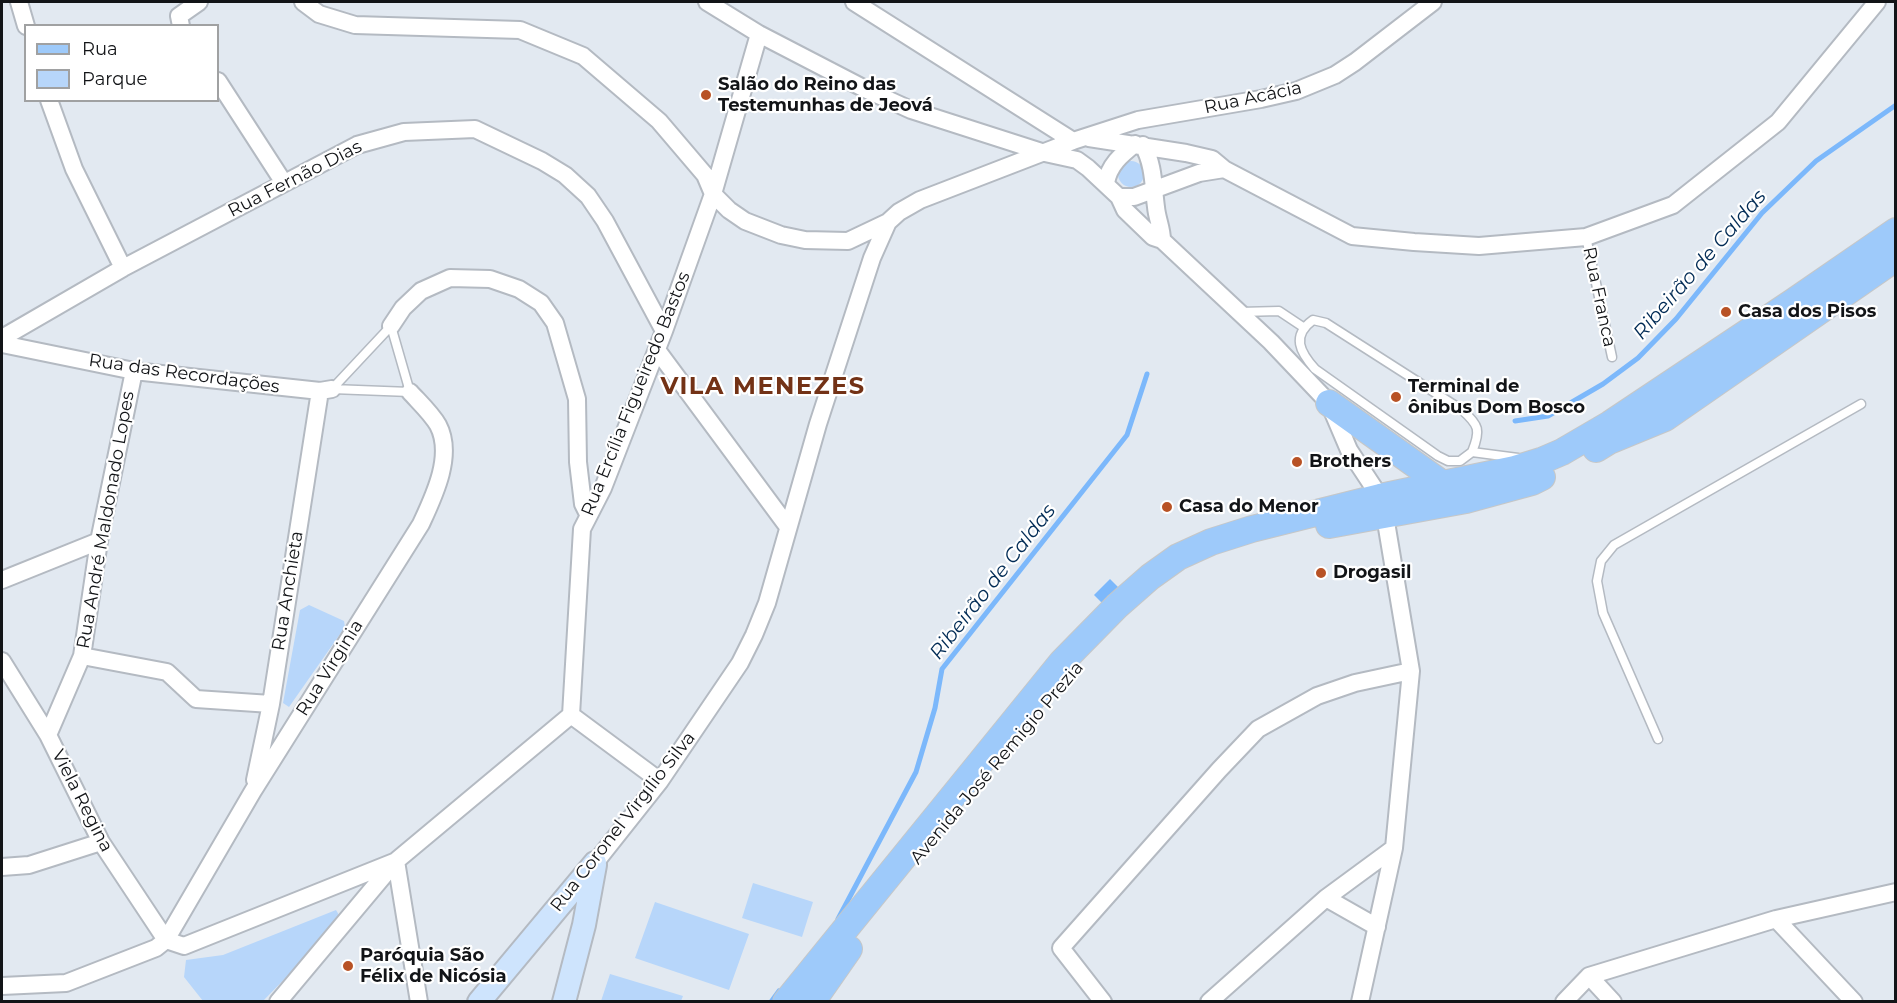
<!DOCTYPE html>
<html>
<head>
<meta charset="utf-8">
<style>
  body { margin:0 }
  #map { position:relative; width:1897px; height:1003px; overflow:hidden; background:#e2e9f1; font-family:Montserrat,sans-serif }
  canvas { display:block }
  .frame { position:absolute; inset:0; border:3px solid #121417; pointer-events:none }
  .legend { position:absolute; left:24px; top:24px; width:195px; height:78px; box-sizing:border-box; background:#fff; border:2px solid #a0a1a2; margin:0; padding:8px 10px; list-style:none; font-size:18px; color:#121417 }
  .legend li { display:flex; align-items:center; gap:12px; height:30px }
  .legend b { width:30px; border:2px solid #a0a1a2 }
</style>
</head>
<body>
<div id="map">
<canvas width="1897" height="1003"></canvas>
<div class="frame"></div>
<ul class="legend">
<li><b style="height:8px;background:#9ecafa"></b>Rua</li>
<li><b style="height:16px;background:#b7d6fa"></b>Parque</li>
</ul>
</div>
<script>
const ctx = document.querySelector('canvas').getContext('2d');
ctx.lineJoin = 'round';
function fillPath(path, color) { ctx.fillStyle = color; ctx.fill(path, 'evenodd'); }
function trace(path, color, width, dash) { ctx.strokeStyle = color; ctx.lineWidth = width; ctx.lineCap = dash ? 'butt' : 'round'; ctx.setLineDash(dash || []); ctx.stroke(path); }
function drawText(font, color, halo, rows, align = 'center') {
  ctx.font = font + ' Montserrat,sans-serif'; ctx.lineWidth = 4.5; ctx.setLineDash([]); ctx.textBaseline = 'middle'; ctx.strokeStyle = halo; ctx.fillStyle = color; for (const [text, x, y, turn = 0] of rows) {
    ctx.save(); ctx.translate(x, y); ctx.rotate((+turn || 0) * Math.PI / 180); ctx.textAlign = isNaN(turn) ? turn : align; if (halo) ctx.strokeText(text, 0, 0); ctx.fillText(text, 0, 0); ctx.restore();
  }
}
fillPath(new Path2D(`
  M1118 174a13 13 0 1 1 26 0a13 13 0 1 1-26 0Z
  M309,605L344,621L345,627L289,707L283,703L300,610Z
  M753,883L813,902L802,937L742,918Z
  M655,902L749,934L729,990L635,958Z
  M336,910L342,920L263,1001H203L184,977L186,960L223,955Z
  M610,974L683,996L681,1001H601Z`), '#b7d6fa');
fillPath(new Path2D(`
  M1110,579L1119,588L1104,605L1094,595Z`), '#7cb8fb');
trace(new Path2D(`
  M1515,421L1548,416L1603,384L1638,358L1676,319L1762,213L1816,161L1896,105
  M838,919L916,772L935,708L942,669L1127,435L1147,374
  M771,1002L779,991`), '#7cb8fb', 5);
const lane = new Path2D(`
  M1586,237L1612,357
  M1240,312L1279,311L1303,327
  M391,326L410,392L332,389Z
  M1472,452C1481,430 1479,425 1462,410L1326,323L1313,320C1291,336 1300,352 1315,369L1438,456L1448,461H1460L1472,452L1518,458
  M1658,739L1603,613L1597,581L1601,561L1614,545L1861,404`);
const street = new Path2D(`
  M19,2L26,26
  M303,2L319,14L355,25L520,30L583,56L659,121L705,175L713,194L729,210L745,221L781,235L805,240L848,241L888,222
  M707,2L759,34L867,90L911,110L1045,153L1077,160L1088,168L1119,197L1125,210L1153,237L1162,240L1271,342L1329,403L1349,450L1380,497L1385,516L1411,671L1394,848L1360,1002
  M854,2L1073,141
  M181,26L179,16L199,2
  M218,81L284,183
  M49,100L74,169L123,268
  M1089,138L1186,153L1212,159L1224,169L1352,236L1414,242L1479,246L1586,237L1673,205L1778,122L1877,2
  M1143,145C1154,165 1153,185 1156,207C1157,219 1162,228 1162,240
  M1106,183C1109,165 1121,155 1135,144
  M1119,197H1134L1199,173L1224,169
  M391,326L403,308L421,291L450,278L490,279L519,289L541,303L555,323L577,399L578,462L583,504L588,514
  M2,338L123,268L357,145L404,132L475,129L542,161L565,175L588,196L605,221L664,331
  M2,344L134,371L320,391L332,389
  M657,350L788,527
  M2,580L99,541
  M82,656L167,672L196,699L271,704
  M2,661L48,735L101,842L166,940
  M571,715L660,781
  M48,735L82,656L99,541L134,371
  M255,780L271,704L320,391
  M396,861L419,1002
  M595,863L660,781L740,663L754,635L767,603L818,424L872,258L888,222L899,212L920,200L1073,141L1138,120L1261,99L1296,91L1335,75L1355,62L1433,2
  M2,867L29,865L101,842
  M1326,898L1377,927
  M1776,919L1854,1002
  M166,940L184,946L394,862
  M1589,976L1613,1002
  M2,986L66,983L156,948L166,940L253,791L421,524C434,496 454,455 438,425C431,413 419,402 410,392
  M278,1002L396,861L571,715L582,529L603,488L664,331L713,194L759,34
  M1103,1002L1061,948L1219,770L1258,729L1317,696L1355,683L1411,671
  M1209,1002L1326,898L1394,848
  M1564,1002L1589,976L1776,919L1896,892`);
const secondary = new Path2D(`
  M479,1002L595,863
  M564,1002L584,925L595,865`);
const primary = new Path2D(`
  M1329,403L1444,485
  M1596,449L1609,441L1665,418L1896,258
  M1329,525L1466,500L1532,482L1542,477
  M786,1002L1062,662L1117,606L1150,577L1178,557L1211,542L1252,529L1380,497L1515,469L1541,461L1562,452L1610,424L1793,302L1896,231
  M812,1002L849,949`);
trace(lane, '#b4bac2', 11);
trace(street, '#b4bac2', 20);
trace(secondary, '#b4bac2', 26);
trace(primary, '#c6c7c7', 28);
trace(lane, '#fff', 8);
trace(street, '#fff', 16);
trace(secondary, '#cee4fd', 22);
trace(primary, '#9ecafa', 26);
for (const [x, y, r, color] of [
  [706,95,6,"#b85225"],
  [1726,312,6,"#b85225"],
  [1396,397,6,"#b85225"],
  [1297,462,6,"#b85225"],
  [1167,507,6,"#b85225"],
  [1321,573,6,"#b85225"],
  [348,966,6,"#b85225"]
]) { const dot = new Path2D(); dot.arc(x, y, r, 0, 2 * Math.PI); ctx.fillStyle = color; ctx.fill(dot); trace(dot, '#fff', 2); }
drawText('bold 18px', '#121417', '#fff', [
  ["Salão do Reino das",718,85],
  ["Testemunhas de Jeová",718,106],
  ["Casa dos Pisos",1738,312],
  ["Terminal de",1408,387],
  ["ônibus Dom Bosco",1408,408],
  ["Brothers",1309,462],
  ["Casa do Menor",1179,507],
  ["Drogasil",1333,573],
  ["Paróquia São",360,956],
  ["Félix de Nicósia",360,977]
], 'left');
drawText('18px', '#121417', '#fff', [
  ["Rua Acácia",1253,98,-12],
  ["Rua Fernão Dias",295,179,-27],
  ["Rua Franca",1599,297,78],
  ["Rua das Recordações",184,374,8],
  ["Rua Ercília Figueiredo Bastos",636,394,-68],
  ["Rua André Maldonado Lopes",106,520,-80],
  ["Rua Anchieta",288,591,-81],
  ["Rua Virginia",330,668,-58],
  ["Avenida José Remigio Prezia",997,763,-50],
  ["Viela Regina",82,801,63],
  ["Rua Coronel Virgílio Silva",623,822,-52]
]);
drawText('italic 20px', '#012b55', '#fff', [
  ["Ribeirão de Caldas",1700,265,-49],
  ["Ribeirão de Caldas",993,582,-52]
]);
ctx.letterSpacing = '1.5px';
drawText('bold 24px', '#733216', '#fff', [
  ["VILA MENEZES",763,387]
]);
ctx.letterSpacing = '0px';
</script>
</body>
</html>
